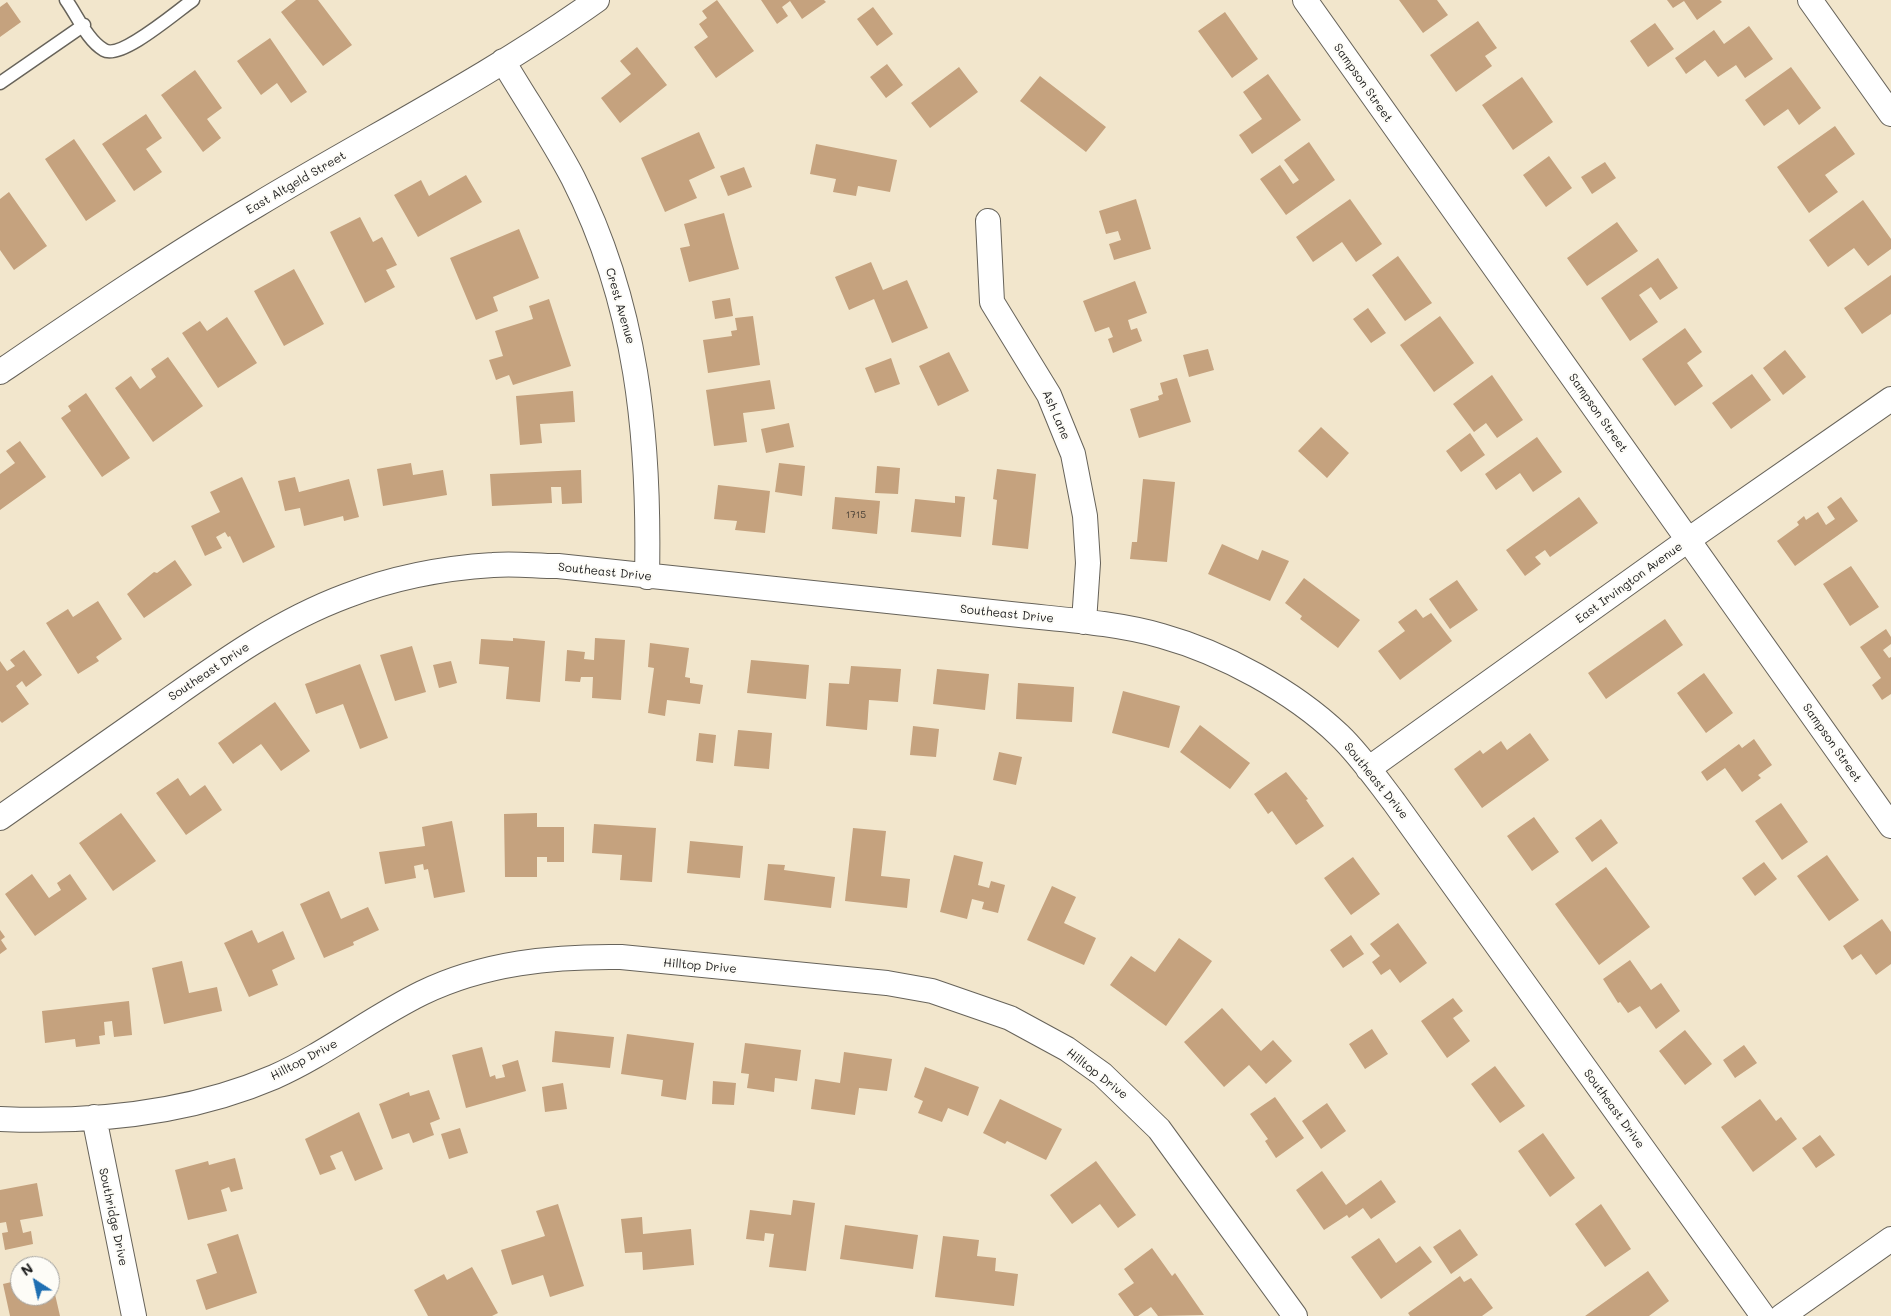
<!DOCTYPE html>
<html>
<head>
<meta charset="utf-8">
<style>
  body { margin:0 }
  #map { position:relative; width:1891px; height:1316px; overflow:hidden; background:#f2e6cc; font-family:Mali,sans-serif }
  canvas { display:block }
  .north { position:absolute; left:10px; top:1256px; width:50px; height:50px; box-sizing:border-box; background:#fdfcf7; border:1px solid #a3a29f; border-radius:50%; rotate:325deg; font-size:14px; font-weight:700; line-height:20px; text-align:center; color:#1c1c1c }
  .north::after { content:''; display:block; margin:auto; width:18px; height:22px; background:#1f6fb2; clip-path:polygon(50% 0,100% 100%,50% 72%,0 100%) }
</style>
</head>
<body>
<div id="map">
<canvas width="1891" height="1316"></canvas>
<div class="north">N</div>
</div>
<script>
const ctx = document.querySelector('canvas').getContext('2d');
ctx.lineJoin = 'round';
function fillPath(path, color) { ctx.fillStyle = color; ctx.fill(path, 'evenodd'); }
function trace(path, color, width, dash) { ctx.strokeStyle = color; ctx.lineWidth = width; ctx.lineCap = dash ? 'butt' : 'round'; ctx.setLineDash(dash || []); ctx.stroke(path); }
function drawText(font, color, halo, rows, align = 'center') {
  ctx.font = font + ' Mali,sans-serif'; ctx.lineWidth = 4; ctx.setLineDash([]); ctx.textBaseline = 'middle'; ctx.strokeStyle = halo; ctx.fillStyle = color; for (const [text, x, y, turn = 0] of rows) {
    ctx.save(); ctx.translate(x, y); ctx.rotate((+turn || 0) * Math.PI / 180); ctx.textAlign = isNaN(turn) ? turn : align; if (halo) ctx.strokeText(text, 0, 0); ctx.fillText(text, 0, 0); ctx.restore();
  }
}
fillPath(new Path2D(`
  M296,0H318L352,45L323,66L281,12Z
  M717,0L754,51L716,78L694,47L708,37L699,24L707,18L702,11Z
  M761,0H824L826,2L802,19L790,1L782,7L788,16L777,24Z
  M1399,0H1437L1448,15L1423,33Z
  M1667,0H1720L1722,2L1697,20L1684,1L1673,8Z
  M7,2L21,22L0,37V7Z
  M873,7L893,34L877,46L857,19Z
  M1225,12L1258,59L1232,78L1198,31Z
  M1478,21L1497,48L1485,56L1492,66L1456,92L1430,55Z
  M1655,23L1674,49L1648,67L1630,41Z
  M1749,26L1773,59L1745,78L1736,65L1718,77L1705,60L1686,74L1675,58L1714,30L1724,44Z
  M270,38L307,92L291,103L277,83L261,95L237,61Z
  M637,47L667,85L620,123L601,98L631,74L620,61Z
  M887,64L903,85L886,98L870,77Z
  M959,67L978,92L930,128L911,103Z
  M1791,67L1821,108L1799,125L1788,109L1764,126L1745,100Z
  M195,70L222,108L207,119L221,138L203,152L161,95Z
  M1268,74L1301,120L1252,154L1239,135L1262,119L1243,92Z
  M1040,76L1106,127L1086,152L1020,101Z
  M1522,77L1553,122L1513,150L1482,105Z
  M146,114L162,138L146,149L162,172L134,191L102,144Z
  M1835,126L1855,154L1825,175L1838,192L1809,213L1777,167Z
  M699,132L715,168L689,180L697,198L665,212L641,158Z
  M74,139L116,201L86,221L45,159Z
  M1309,142L1335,180L1286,215L1260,179L1280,165L1293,184L1299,180L1284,160Z
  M816,144L897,160L890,192L858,186L856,196L833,192L836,179L810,174Z
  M1549,156L1572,188L1546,207L1523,175Z
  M1605,162L1616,178L1592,194L1581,177Z
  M744,167L752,187L728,196L720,176Z
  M466,175L482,202L418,237L394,195L421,180L429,196Z
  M9,192L47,246L14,270L0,250V199Z
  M1136,199L1151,249L1114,260L1109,244L1121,240L1118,231L1106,234L1099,211Z
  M1350,199L1382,244L1356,262L1342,242L1313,262L1296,237Z
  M1863,200L1891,239V249L1868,266L1854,248L1828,267L1809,240Z
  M724,213L739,269L689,282L680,248L690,246L684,224Z
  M360,217L373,242L382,237L397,265L386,270L395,287L365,303L330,232Z
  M1617,222L1638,251L1587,286L1567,258Z
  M519,229L539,278L493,297L498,311L476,320L450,258Z
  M1398,256L1432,303L1405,321L1372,275Z
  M1658,258L1678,288L1660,300L1651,287L1639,295L1658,322L1630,341L1601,298Z
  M871,262L883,290L907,280L928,328L892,343L874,299L849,310L835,277Z
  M294,269L324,324L284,346L254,291Z
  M1891,275V314L1862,334L1844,308Z
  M1135,281L1147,313L1128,320L1131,330L1137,328L1142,341L1113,353L1108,339L1113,337L1109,327L1095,332L1083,301Z
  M730,298L733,316L715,319L712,301Z
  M549,299L571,366L513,385L509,375L496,380L489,360L503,356L495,331L533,319L529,306Z
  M1368,308L1386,333L1371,343L1353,319Z
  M753,316L760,365L708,373L703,340L732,336L731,331L737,330L735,318Z
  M1440,316L1474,363L1434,392L1400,345Z
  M227,317L257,363L218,388L182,333L200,321L207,331Z
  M1685,328L1702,352L1687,363L1703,386L1675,406L1642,359Z
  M1208,349L1214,370L1189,377L1183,355Z
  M1785,350L1806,377L1783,395L1763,368Z
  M949,352L969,391L938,406L919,366Z
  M168,357L203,406L153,442L115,388L131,376L140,389L156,377L151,369Z
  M891,358L900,384L875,393L865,368Z
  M1752,374L1771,400L1731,429L1712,403Z
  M1492,375L1523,420L1497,438L1486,423L1474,432L1453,404Z
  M1177,378L1191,422L1139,438L1130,409L1159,400L1158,396L1163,394L1160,383Z
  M770,380L775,409L743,413L747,442L714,446L706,390Z
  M573,391L575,422L540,424L542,443L520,445L516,396Z
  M86,393L130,458L102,477L61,418L71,411L68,406Z
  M789,423L794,447L766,453L761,429Z
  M1321,427L1349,453L1327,478L1298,451Z
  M1470,433L1485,455L1461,472L1446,451Z
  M1537,437L1562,472L1533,492L1520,473L1496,490L1485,474Z
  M20,441L46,477L0,510V474L15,463L6,451Z
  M411,463L413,475L443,470L447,495L383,506L377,469Z
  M779,463L805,466L802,496L775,492Z
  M877,466L900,468L898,494L875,493Z
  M997,469L1036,474L1028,549L992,545L997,500L993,499Z
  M581,470L582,503L562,504L561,487H551L552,503L492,506L490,474Z
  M242,477L275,547L243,563L230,536L228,537L225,532L216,537L222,548L205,556L191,526L220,512L210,492Z
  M295,477L299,492L349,479L359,517L344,521L343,516L304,526L300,508L285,511L278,481Z
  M1143,479L1175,482L1167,562L1130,559L1132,542H1137Z
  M718,485L770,491L765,533L735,530L737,521L714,519Z
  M955,496L965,497L961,537L911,532L915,499L955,503Z
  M835,497L880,501L877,534L832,529Z
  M1579,497L1598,523L1550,557L1545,550L1535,557L1541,564L1525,576L1506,550Z
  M1841,497L1858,521L1795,566L1777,541L1799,525L1797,522L1804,516L1806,520L1818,512L1826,525L1835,519L1827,507Z
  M1222,544L1258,560L1262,550L1289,561L1270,601L1208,574Z
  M175,560L192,585L144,618L127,594L154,572L157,573Z
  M1851,566L1879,607L1850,626L1823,584Z
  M1304,578L1360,620L1338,648L1300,619L1302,616L1285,603Z
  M1457,580L1478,610L1450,629L1429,599Z
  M98,601L122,639L96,657L99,661L78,674L46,623L68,609L73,617Z
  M1416,609L1423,618L1431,613L1452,641L1400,680L1378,651L1405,631L1398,622Z
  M1665,619L1683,645L1606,699L1588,673Z
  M1886,629L1891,637V644L1883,650L1889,658L1891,657V694L1882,700L1872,685L1881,678L1860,647Z
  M513,638L545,641L540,702L506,699L509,667L479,664L481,639L513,641Z
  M595,638L625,640L621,700L592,698L593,677H581L580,682L565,681L567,650L585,652L584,659L594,660Z
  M650,643L689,648L685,677L690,678V683L703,685L700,704L667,700L665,716L648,713L654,668L648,667Z
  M412,646L426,692L395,701L380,655Z
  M24,650L42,675L26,687L22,681L16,686L29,704L2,723L0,721V661L7,671L15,666L10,660Z
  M751,660L809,665L806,699L747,693Z
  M451,661L457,683L439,688L433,665Z
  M360,664L388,738L360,749L343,704L316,714L305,684Z
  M851,666L901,669L898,702L869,700L867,730L826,726L829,683L849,684Z
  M937,669L989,674L985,710L933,704Z
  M1704,673L1733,713L1706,733L1677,693Z
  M1018,683L1074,687L1072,722L1016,719Z
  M1123,691L1180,706L1169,748L1112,733Z
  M275,702L310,751L281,771L261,744L233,764L218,743Z
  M1200,725L1250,763L1230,789L1180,752Z
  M913,726L939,729L936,757L910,755Z
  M738,730L772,733L769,769L734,766Z
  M699,733L716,735L713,763L696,761Z
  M1530,733L1549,760L1482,808L1454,769L1480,750L1483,754L1501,741L1507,750Z
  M1754,739L1772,765L1758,775L1761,778L1742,792L1725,768L1707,781L1701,772L1739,744L1742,748Z
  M999,752L1022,757L1016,785L993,780Z
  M1286,772L1308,799L1306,800L1324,826L1296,845L1272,811L1268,814L1254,794Z
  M178,778L190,796L205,785L222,810L186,835L156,793Z
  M1781,803L1808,842L1782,860L1755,821Z
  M121,813L156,861L113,891L79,843Z
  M537,813V827H564V862H547V857H537V877H505L504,814Z
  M1534,817L1559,852L1532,871L1507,836Z
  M1601,819L1618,843L1592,862L1575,838Z
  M452,821L465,892L434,898L428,869L424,870L423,864L414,866L416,878L385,884L379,852L425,846L422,827Z
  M594,824L656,828L652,882L620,880L622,855L592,853Z
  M853,828L886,831L881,876L910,879L907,908L845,901Z
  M690,841L743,846L740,878L687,873Z
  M954,855L983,862L978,885L989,888L991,881L1005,885L998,913L982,909L984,902L972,899L967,919L940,912Z
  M1827,855L1859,900L1829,921L1797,876Z
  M1353,857L1380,894L1351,915L1324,878Z
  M1764,862L1777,879L1755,896L1742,878Z
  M768,864L785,865L784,870L835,877L831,908L764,900Z
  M1606,867L1650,927L1599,965L1555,904Z
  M32,874L49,898L61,890L57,883L70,874L87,899L35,936L5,894Z
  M1052,886L1076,897L1064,923L1096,938L1084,965L1027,940Z
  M329,891L341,919L368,907L379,930L353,942L354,945L324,958L300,904Z
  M1882,919L1891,932V964L1876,975L1861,954L1852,960L1843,946Z
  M1398,923L1427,963L1400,983L1390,969L1381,975L1372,962L1380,956L1370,944Z
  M0,930L5,937L1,940L7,949L0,954Z
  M252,930L258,943L283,931L295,959L272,970L278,985L249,997L224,943Z
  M1351,935L1364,954L1343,968L1330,950Z
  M1179,938L1212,961L1166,1026L1110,985L1131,956L1155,972Z
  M1630,960L1651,990L1661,983L1680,1011L1656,1029L1640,1006L1628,1013L1620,1002L1618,1003L1603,979Z
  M182,961L189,993L217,987L222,1011L164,1024L152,968Z
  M1453,998L1463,1011L1453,1018L1470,1041L1447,1058L1421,1021Z
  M129,1001L132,1035L114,1037L112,1021L104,1022L105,1035L99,1036L100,1044L76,1047L75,1039L45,1043L42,1011Z
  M1222,1008L1261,1051L1273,1040L1292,1061L1266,1084L1249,1065L1224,1087L1184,1042Z
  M1372,1029L1388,1054L1365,1069L1349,1044Z
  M1685,1030L1712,1064L1685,1085L1659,1051Z
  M555,1031L614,1037L610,1068L552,1062Z
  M627,1034L694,1043L686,1100L661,1096L663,1080L621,1074Z
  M745,1043L801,1050L797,1081L775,1078L774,1092L747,1088L749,1074L741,1073Z
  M1744,1045L1757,1063L1735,1078L1723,1060Z
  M482,1047L490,1077L495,1075L496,1079L505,1077L502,1065L518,1060L526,1091L466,1108L452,1055Z
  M844,1052L892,1059L887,1091L859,1088L855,1115L811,1109L815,1079L840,1083Z
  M1495,1066L1525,1106L1500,1123L1471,1084Z
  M925,1067L979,1087L968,1116L948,1108L942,1122L918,1113L923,1101L914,1097Z
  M713,1081L736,1083L734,1105L712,1104Z
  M563,1083L567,1109L545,1112L542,1087Z
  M429,1090L440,1119L430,1123L434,1135L413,1143L409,1133L392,1139L379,1104L409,1092L410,1096Z
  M1275,1097L1304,1138L1276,1158L1265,1141L1268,1139L1250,1114Z
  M1000,1099L1062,1129L1046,1160L1007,1141L1005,1144L983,1133Z
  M1760,1099L1776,1121L1781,1117L1797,1139L1753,1172L1721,1127Z
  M1327,1103L1346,1131L1321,1149L1302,1121Z
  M359,1112L383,1169L355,1181L342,1151L330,1156L336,1169L320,1175L305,1139Z
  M460,1128L468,1153L449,1159L441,1134Z
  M1543,1133L1575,1178L1550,1197L1518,1151Z
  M1820,1135L1835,1155L1816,1168L1802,1148Z
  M235,1158L243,1189L231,1192L229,1187L221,1190L227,1211L188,1220L175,1170L208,1161L209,1165Z
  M1096,1161L1136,1215L1118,1228L1100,1204L1072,1224L1050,1195Z
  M1322,1171L1346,1205L1381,1180L1396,1202L1371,1219L1363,1208L1349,1218L1347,1215L1324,1230L1296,1190Z
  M37,1183L43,1216L20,1220L23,1233L31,1231L33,1244L5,1250L2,1233L8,1232L6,1222L0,1223V1190Z
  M793,1200L815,1203L806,1271L769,1267L774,1234L765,1233L764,1241L746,1239L750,1210L791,1215Z
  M558,1204L584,1286L550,1297L543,1275L512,1285L501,1250L545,1236L536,1211Z
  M1601,1204L1631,1249L1605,1267L1575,1224Z
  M642,1217L643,1234L691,1229L694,1265L643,1270L642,1252L625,1253L621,1219Z
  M845,1225L918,1235L913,1269L840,1259Z
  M1460,1229L1478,1255L1451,1274L1433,1247Z
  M238,1234L257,1293L206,1310L196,1280L217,1273L207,1244Z
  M943,1236L979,1240L977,1256L996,1258L995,1271L1018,1274L1014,1306L935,1297Z
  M1379,1238L1396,1263L1420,1246L1432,1262L1381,1299L1351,1257Z
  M1152,1248L1172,1276L1175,1273L1204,1315L1158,1316L1151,1307L1138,1316H1134L1118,1294L1134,1283L1124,1269Z
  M472,1267L498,1313L492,1316H428L414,1290L444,1274L447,1280Z
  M1648,1271L1669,1301L1649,1316H1585Z
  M1460,1276L1464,1282L1471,1278L1493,1308L1482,1316H1410L1408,1313Z
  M51,1277L60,1316H10L3,1284L20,1280V1296H50Z`), '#c5a27e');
const lane = new Path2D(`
  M66,0C77,15 87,40 104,50C121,60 177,11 193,0
  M0,83L84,25`);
const street = new Path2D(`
  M1305,0L1891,826
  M1810,0L1891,114
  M503,61C526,100 552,138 573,178C637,304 650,437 647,577
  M988,221L992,302L1049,395L1073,454L1085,516L1088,563L1084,622
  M0,372C84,315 169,257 257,205C370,137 489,77 597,0
  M1368,769L1688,540L1891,399
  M0,818C55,780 109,741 164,703C222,662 279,621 346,596C392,578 444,568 493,565C514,563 536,566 558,566L1020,615C1067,620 1117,623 1162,636C1223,653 1293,691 1339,735C1360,755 1377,780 1394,802L1763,1316
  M94,1117L134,1316
  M0,1119C93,1123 188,1114 274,1077C326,1054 371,1018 422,993C484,963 553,956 621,957L887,983L932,991L1010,1018L1067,1049L1102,1074L1159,1129L1295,1316
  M1782,1316L1891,1239`);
trace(lane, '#67635a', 15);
trace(street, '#67635a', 26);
trace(lane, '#fff', 12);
trace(street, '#fff', 24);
drawText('10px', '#463e34', null, [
  ["1715",856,515]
]);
drawText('12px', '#1c1c1c', '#fdfcf7', [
  ["Sampson Street",1363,83,55],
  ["East Altgeld Street",296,183,-30],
  ["Crest Avenue",620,306,74],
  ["Sampson Street",1598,413,55],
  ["Ash Lane",1056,415,67],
  ["Southeast Drive",605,572,6],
  ["East Irvington Avenue",1629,583,-36],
  ["Southeast Drive",1007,614,6],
  ["Southeast Drive",209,672,-34],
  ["Sampson Street",1832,743,55],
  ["Southeast Drive",1376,781,51],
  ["Hilltop Drive",700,966,5],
  ["Hilltop Drive",304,1060,-28],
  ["Hilltop Drive",1097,1074,38],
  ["Southeast Drive",1614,1109,54],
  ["Southridge Drive",113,1217,78]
]);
</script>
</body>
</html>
